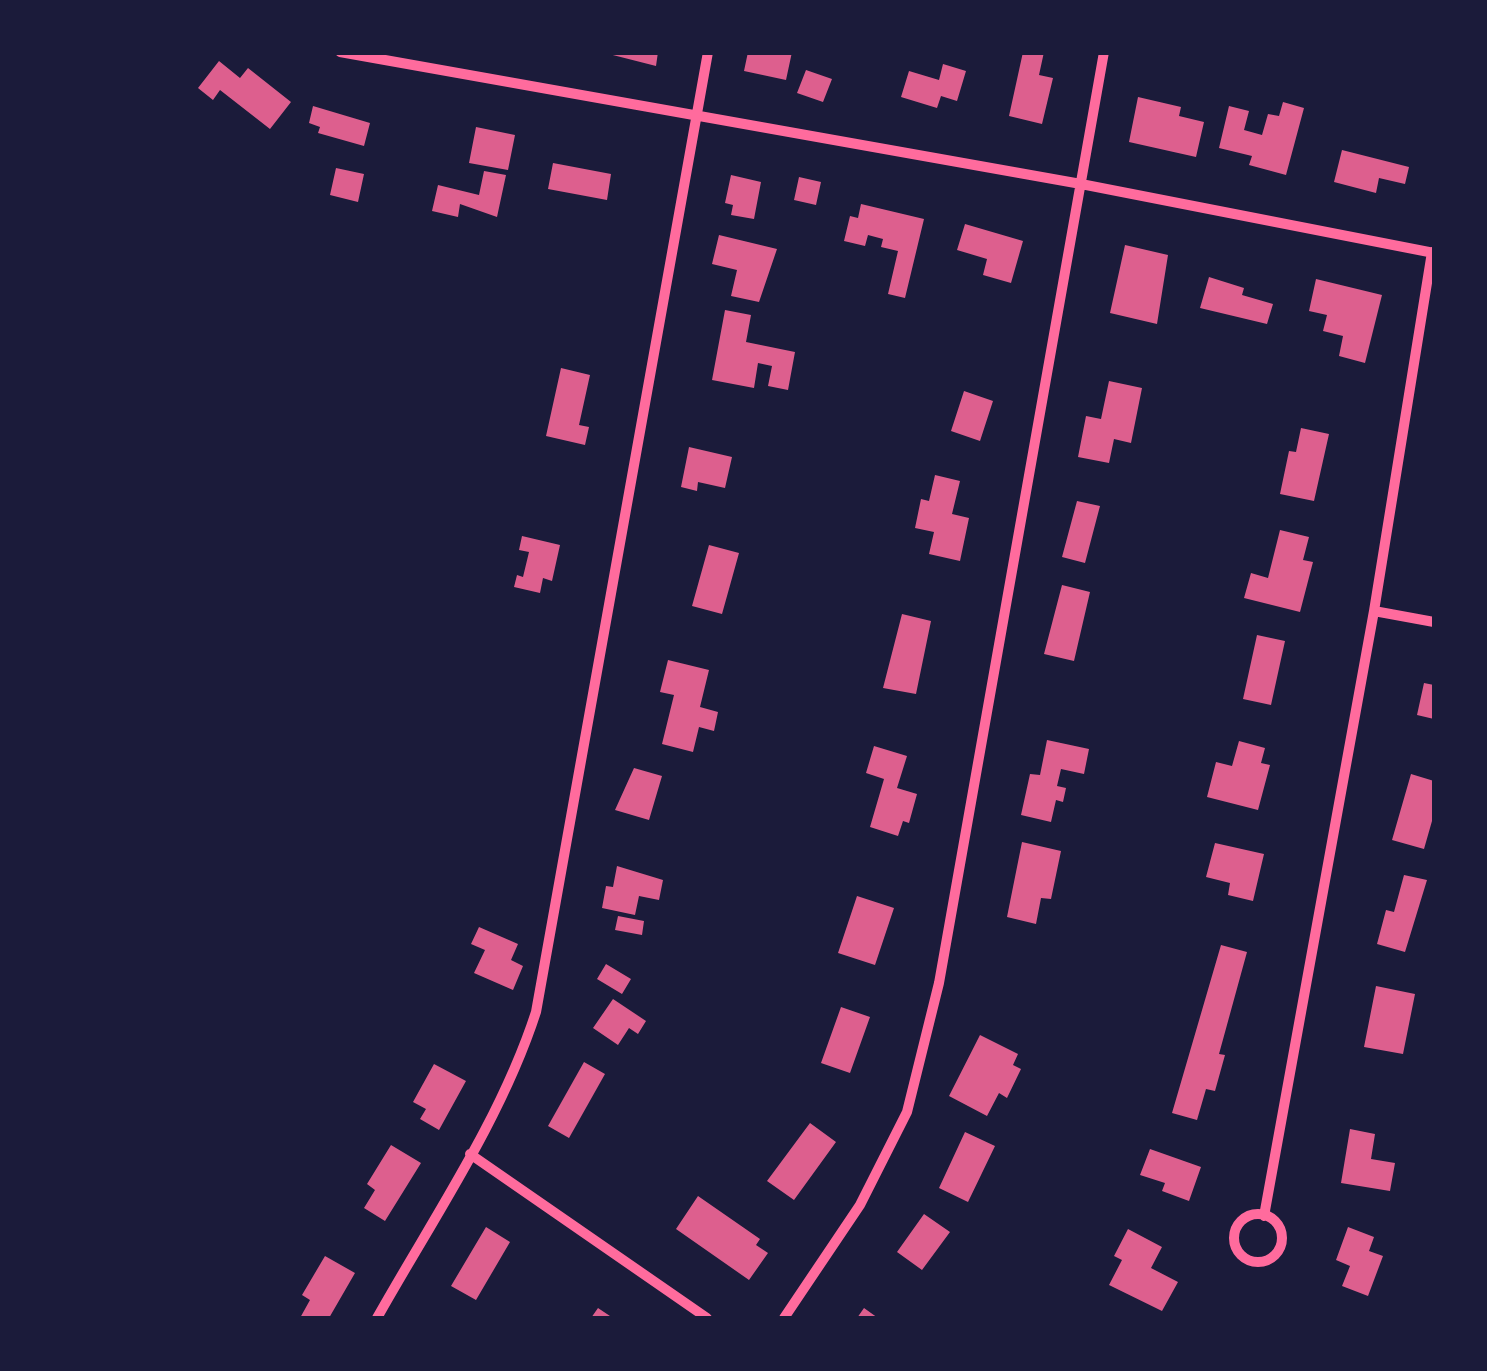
<!DOCTYPE html>
<html>
<head>
<meta charset="utf-8">
<style>
  body { margin:0 }
  #map { position:relative; width:1487px; height:1371px; overflow:hidden; background:#1b1b3a; font-family:"Exo 2",sans-serif }
  canvas { display:block }
  .frame { position:absolute; inset:0; border:55px solid #1b1b3a; pointer-events:none }
</style>
</head>
<body>
<div id="map">
<canvas width="1487" height="1371"></canvas>
<div class="frame"></div>
</div>
<script>
const ctx = document.querySelector('canvas').getContext('2d');
ctx.lineJoin = 'round';
function fillPath(path, color) { ctx.fillStyle = color; ctx.fill(path, 'evenodd'); }
function trace(path, color, width, dash) { ctx.strokeStyle = color; ctx.lineWidth = width; ctx.lineCap = dash ? 'butt' : 'round'; ctx.setLineDash(dash || []); ctx.stroke(path); }
fillPath(new Path2D(`
  M601,52H658L656,66Z
  M748,52H792L786,80L744,71Z
  M1023,52H1044L1039,75L1053,78L1042,124L1009,116Z
  M219,61L240,78L248,68L291,102L270,129L220,90L213,100L198,88Z
  M943,64L966,71L957,101L941,96L937,108L901,97L909,71L939,80Z
  M806,70L832,79L823,102L797,93Z
  M1138,97L1181,107L1179,116L1204,122L1196,157L1129,142Z
  M1283,102L1304,108L1286,175L1249,165L1252,156L1219,148L1229,106L1249,111L1244,130L1262,135L1268,114L1279,116Z
  M313,106L370,123L364,146L318,133L320,127L309,123Z
  M476,127L515,135L508,170L469,163Z
  M1342,150L1409,167L1405,184L1379,178L1376,193L1334,182Z
  M553,163L611,174L607,200L548,189Z
  M336,168L364,174L358,202L330,195Z
  M484,171L506,175L497,217L460,204L458,217L432,211L438,185L479,195Z
  M731,175L761,182L754,219L731,215L733,205L725,203Z
  M799,177L821,182L816,205L794,200Z
  M861,204L924,219L905,298L888,294L898,251L881,247L883,239L868,235L865,246L844,241L850,216L858,218Z
  M965,224L1023,241L1011,283L983,275L987,259L957,250Z
  M719,235L777,249L759,302L731,296L737,270L712,264Z
  M1125,245L1168,255L1157,324L1110,313Z
  M1209,277L1244,288L1242,295L1273,304L1267,324L1200,308Z
  M1316,279L1382,295L1365,363L1339,356L1343,336L1323,331L1327,315L1309,311Z
  M725,310L751,315L746,342L795,352L788,390L768,386L772,366L758,363L754,388L712,380Z
  M561,368L590,375L579,425L589,427L585,445L546,436Z
  M1109,381L1142,388L1131,443L1114,439L1109,463L1078,457L1086,416L1101,419Z
  M964,391L993,401L980,441L951,431Z
  M1301,428L1329,434L1314,501L1280,494L1289,451L1296,452Z
  M689,447L732,457L725,488L698,482L697,491L681,487Z
  M935,475L960,481L952,514L969,518L960,561L929,554L934,532L915,528L921,499L929,501Z
  M1077,501L1100,506L1085,563L1062,557Z
  M1280,530L1309,537L1303,560L1313,562L1300,612L1244,598L1251,573L1268,578Z
  M522,536L560,545L552,581L543,578L540,593L514,587L517,575L523,577L529,552L519,550Z
  M709,545L739,553L722,614L692,606Z
  M1062,585L1090,592L1074,661L1044,654Z
  M902,614L931,621L916,694L883,688Z
  M1257,635L1285,641L1271,705L1243,699Z
  M668,660L709,670L700,707L718,712L714,731L699,727L693,752L662,744L674,695L660,692Z
  M1424,683L1434,685V719L1417,715Z
  M1047,740L1089,749L1084,774L1061,769L1057,786L1066,788L1063,802L1056,800L1051,822L1021,815L1030,774L1040,775Z
  M1239,741L1265,748L1261,763L1270,765L1258,810L1207,797L1216,762L1232,766Z
  M874,746L907,756L897,788L917,794L909,823L903,821L898,836L870,827L884,779L866,773Z
  M634,768L662,776L649,820L615,810Z
  M1411,774L1434,781V814L1424,849L1392,840Z
  M1022,842L1061,851L1051,899L1041,898L1036,924L1007,917Z
  M1215,843L1264,854L1253,901L1228,895L1230,883L1206,877Z
  M617,866L663,880L659,900L639,896L635,915L602,908L606,886L613,887Z
  M1404,875L1427,880L1405,952L1377,944L1386,910L1394,912Z
  M857,896L894,908L875,965L838,953Z
  M618,916L644,921L642,935L615,930Z
  M479,927L518,944L511,960L523,966L513,990L474,973L485,950L471,944Z
  M1221,945L1247,952L1219,1054L1225,1055L1215,1091L1206,1089L1197,1120L1172,1113Z
  M606,964L631,979L622,994L597,979Z
  M1376,986L1415,994L1403,1054L1364,1047Z
  M613,999L646,1021L638,1034L629,1028L618,1045L593,1028Z
  M841,1007L870,1017L850,1073L821,1063Z
  M980,1035L1018,1054L1013,1065L1021,1069L1007,1098L999,1093L987,1116L949,1096Z
  M584,1062L605,1074L569,1138L548,1126Z
  M434,1064L466,1081L439,1130L420,1119L426,1109L413,1102Z
  M810,1123L836,1142L794,1200L767,1181Z
  M1350,1129L1375,1134L1371,1159L1395,1163L1390,1191L1341,1183Z
  M965,1132L995,1146L968,1202L939,1188Z
  M391,1145L421,1163L385,1221L364,1208L375,1190L367,1184Z
  M1150,1149L1201,1167L1189,1201L1162,1191L1165,1183L1140,1175Z
  M698,1196L760,1239L756,1245L768,1253L749,1280L676,1229Z
  M924,1214L950,1232L922,1270L897,1252Z
  M486,1227L510,1242L476,1300L451,1286Z
  M1348,1227L1374,1237L1369,1251L1383,1256L1368,1296L1342,1286L1350,1266L1336,1260Z
  M1128,1229L1162,1247L1151,1268L1178,1282L1162,1311L1109,1285L1122,1260L1114,1256Z
  M325,1256L355,1273L329,1318H300L310,1300L302,1295Z
  M598,1308L613,1318H591Z
  M864,1308L878,1318H857Z`), '#dd5f8e');
trace(new Path2D(`
  M340,52L1081,184L1434,253
  M1374,611L1434,622
  M470,1154L707,1318
  M1234 1238a24 24 0 1 1 48 0a24 24 0 1 1-48 0Z
  M1264,1216L1374,611L1432,252
  M377,1318C432,1220 501,1120 536,1012L708,52
  M784,1318L860,1205L907,1112L939,983L1104,52`), '#ff6b9d', 10);
</script>
</body>
</html>
